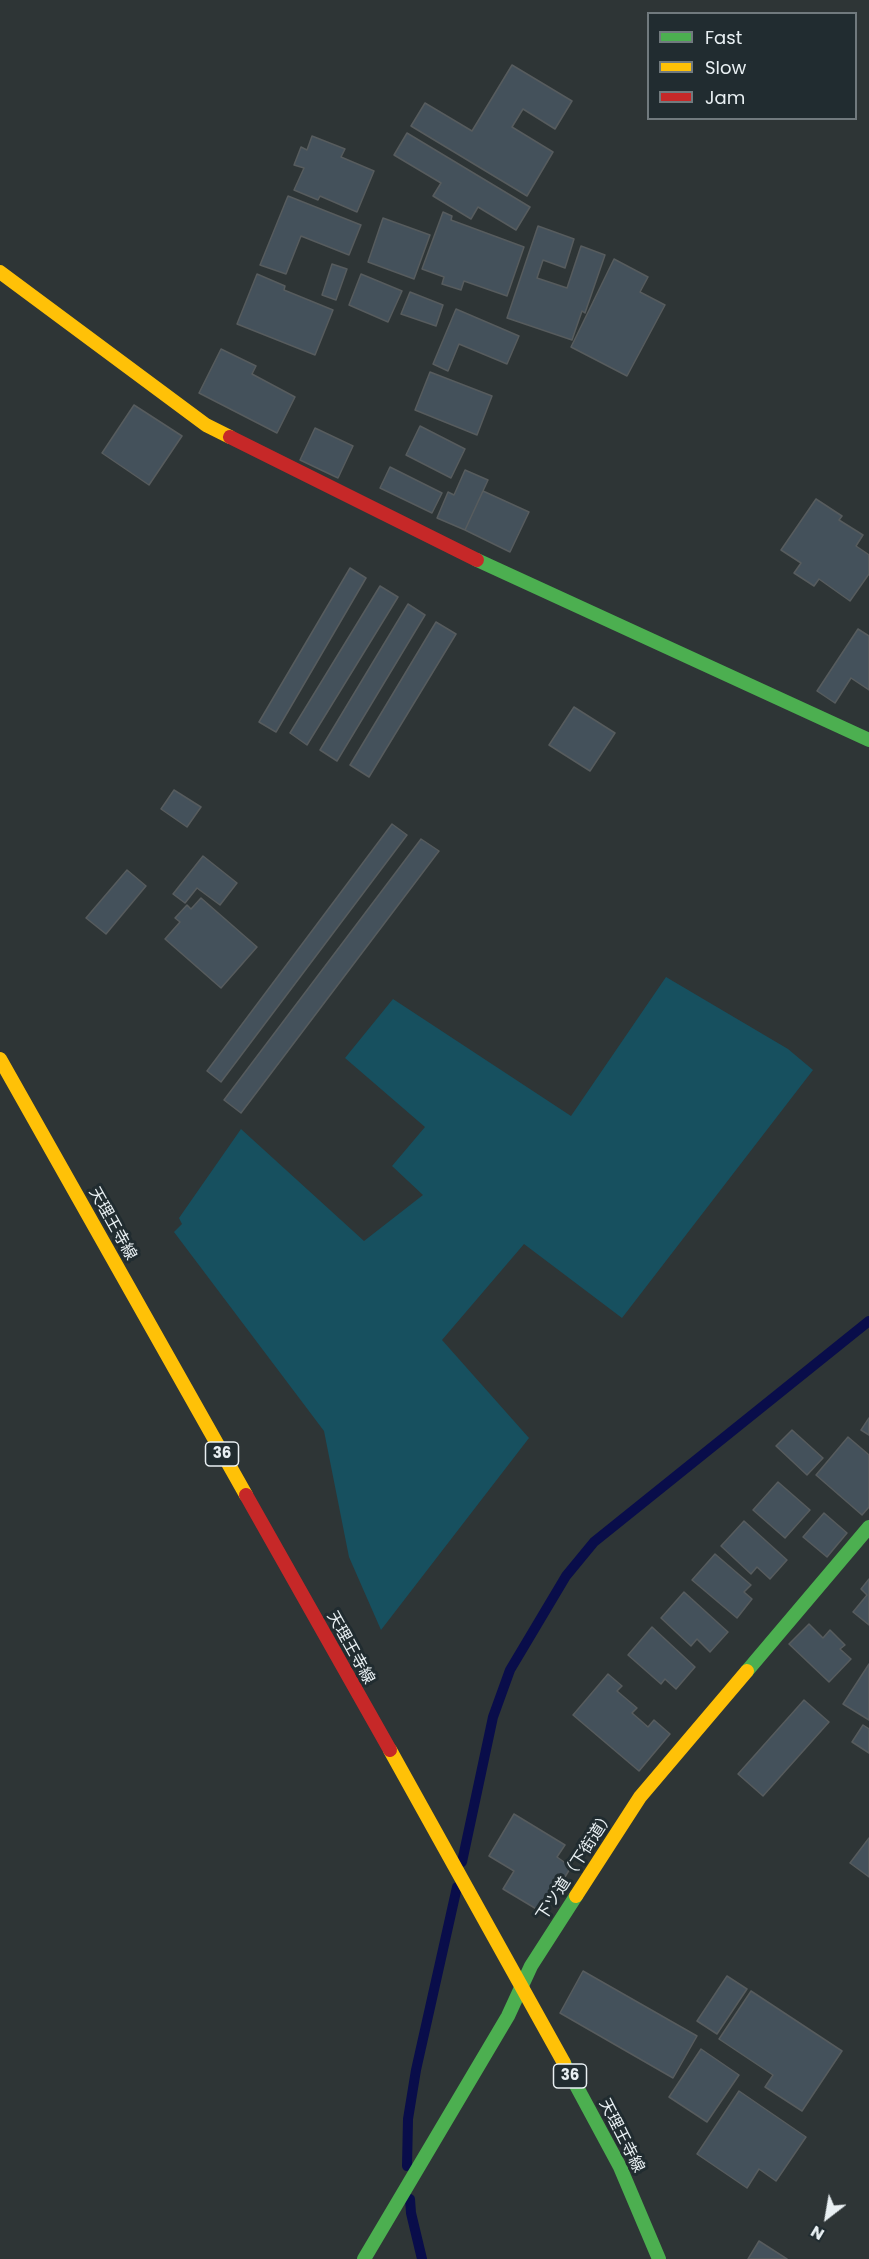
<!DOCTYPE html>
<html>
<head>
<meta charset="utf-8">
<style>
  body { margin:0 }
  #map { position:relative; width:869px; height:2259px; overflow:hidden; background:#2e3536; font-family:Poppins,sans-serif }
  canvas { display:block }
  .legend { position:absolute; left:647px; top:12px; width:210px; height:108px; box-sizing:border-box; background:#212c30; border:2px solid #717a7e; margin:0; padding:8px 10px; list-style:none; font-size:18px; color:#e9f0f3 }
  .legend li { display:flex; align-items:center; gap:12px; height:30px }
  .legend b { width:30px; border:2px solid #717a7e }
  .north { position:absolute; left:797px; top:2187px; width:60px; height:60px; -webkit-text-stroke:4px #212c30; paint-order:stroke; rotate:211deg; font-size:16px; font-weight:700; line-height:24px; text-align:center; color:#e9f0f3 }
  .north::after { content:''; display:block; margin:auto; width:21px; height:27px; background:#e9f0f3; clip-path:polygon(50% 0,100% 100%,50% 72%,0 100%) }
</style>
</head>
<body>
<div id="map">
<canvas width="869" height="2259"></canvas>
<ul class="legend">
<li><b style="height:8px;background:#4caf50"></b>Fast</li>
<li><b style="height:8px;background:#ffc107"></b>Slow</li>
<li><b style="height:8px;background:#c62828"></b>Jam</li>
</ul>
<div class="north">N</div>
</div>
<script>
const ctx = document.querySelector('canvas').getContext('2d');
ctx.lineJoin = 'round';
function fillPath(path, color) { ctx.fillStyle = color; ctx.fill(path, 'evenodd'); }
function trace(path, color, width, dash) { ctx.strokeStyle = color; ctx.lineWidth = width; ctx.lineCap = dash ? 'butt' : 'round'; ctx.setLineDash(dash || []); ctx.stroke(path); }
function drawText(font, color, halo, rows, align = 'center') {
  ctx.font = font + ' Poppins,"Noto Sans JP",sans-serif'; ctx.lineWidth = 6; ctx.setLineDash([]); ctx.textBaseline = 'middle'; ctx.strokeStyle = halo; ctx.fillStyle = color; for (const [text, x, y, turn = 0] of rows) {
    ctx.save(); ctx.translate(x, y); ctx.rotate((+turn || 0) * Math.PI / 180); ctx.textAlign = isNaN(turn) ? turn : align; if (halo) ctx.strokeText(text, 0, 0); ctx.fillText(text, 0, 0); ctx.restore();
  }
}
fillPath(new Path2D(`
  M666,977L788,1049L813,1070L622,1318L524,1244L442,1340L529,1438L381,1630L349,1557L324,1431L174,1232L182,1224L179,1218L241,1129L364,1241L423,1195L392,1166L425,1127L345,1058L393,999L571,1116Z`), '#17505f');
trace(new Path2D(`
  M462,1862L493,1717L510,1670L566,1576L594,1542L869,1321
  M407,2166L408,2119L416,2070L457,1887
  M410,2199L411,2213L422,2259`), '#090d4a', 10);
const building = new Path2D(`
  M512,65L572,101L555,129L523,109L512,127L553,152L527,196L411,126L425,103L472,131Z
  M407,133L530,207L516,230L478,207L471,219L433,196L441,183L394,155Z
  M312,136L345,149L341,157L374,171L357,212L320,196L318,200L294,190L304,168L294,165L301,147L307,150Z
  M288,196L361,225L349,255L301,236L286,274L260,265Z
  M443,212L452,216L451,220L524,247L507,296L464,281L461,290L442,284L444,277L422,269Z
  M383,218L430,235L414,279L368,262Z
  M538,226L574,239L565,268L543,260L537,278L567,288L581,246L605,255L585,313L582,311L572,340L507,318Z
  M614,259L648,277L640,292L665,305L627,376L571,347Z
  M332,264L347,269L336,300L322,295Z
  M257,274L285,286L284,290L333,310L315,355L237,324Z
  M361,274L402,291L388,322L349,305Z
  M410,292L443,305L436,326L401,314Z
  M456,309L519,336L507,364L459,344L448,371L433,364Z
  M221,349L256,366L252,374L295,397L277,433L199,393Z
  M430,372L492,396L477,435L415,410Z
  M134,405L182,436L149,485L102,453Z
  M420,426L465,449L451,478L406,455Z
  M315,428L353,446L338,478L300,460Z
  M390,467L442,493L432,513L380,488Z
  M465,470L488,480L465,530L437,518L448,492L454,495Z
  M483,491L529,512L510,552L465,530Z
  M816,499L842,516L839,520L863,535L856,546L869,555V574L850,601L819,579L814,586L794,573L801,563L781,550Z
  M350,568L366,578L276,732L259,722Z
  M380,586L398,597L307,745L290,733Z
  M408,604L425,615L337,761L320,750Z
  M436,622L456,634L369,777L350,765Z
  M858,629L869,636V690L851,678L835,703L817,691Z
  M574,707L615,733L590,771L549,745Z
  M174,790L201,807L187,827L161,809Z
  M392,824L407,835L221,1082L207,1071Z
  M421,839L439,851L241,1113L224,1100Z
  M203,856L237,883L220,905L197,888L185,903L173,894Z
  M127,870L146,886L106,934L86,918Z
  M201,898L257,947L221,988L165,939L180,922L175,918L187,905L191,909Z
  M869,1418V1435L861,1430Z
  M792,1430L823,1458L807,1475L776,1446Z
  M848,1437L869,1455V1507L862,1515L816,1475Z
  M778,1482L810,1510L785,1538L753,1510Z
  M824,1513L847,1533L827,1557L803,1537Z
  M744,1521L787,1560L770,1579L757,1567L751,1574L721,1546Z
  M715,1554L751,1585L744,1592L752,1599L737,1618L692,1580Z
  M869,1579V1625L853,1612L867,1595L861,1589Z
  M684,1592L728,1632L710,1652L697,1639L691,1646L661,1618Z
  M809,1624L823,1638L830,1630L845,1645L840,1649L851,1659L829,1682L789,1644Z
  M652,1627L695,1667L676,1689L665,1679L661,1684L628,1655Z
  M869,1664V1720L843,1704Z
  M608,1674L622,1686L617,1691L637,1708L632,1713L648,1727L654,1720L670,1734L639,1771L573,1715Z
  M804,1700L829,1722L763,1796L738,1774Z
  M863,1725L869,1729V1753L852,1742Z
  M514,1814L565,1845L557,1857L571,1867L543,1913L503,1889L514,1871L489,1856Z
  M869,1838V1877L850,1863Z
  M583,1971L697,2036L673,2078L560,2013Z
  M727,1976L747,1989L717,2034L697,2021Z
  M751,1991L842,2051L802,2111L765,2087L773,2075L719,2039Z
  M701,2049L739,2075L707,2122L669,2097Z
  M739,2091L806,2137L776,2181L759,2169L747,2188L697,2154Z
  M759,2241L787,2259H748Z`);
fillPath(building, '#44515b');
trace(building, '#575c5e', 1.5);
trace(new Path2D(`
  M477,560L869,740
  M747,1671L869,1527
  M564,2063L620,2167L659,2259
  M364,2259L508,2016L531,1966L576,1896`), '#4caf50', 14);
trace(new Path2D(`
  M0,272L206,425L230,437
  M0,1059L246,1495
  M390,1750L564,2063
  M576,1896L640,1797L747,1671`), '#ffc107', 14);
trace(new Path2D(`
  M230,437L477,560
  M246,1495L390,1750`), '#c62828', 14);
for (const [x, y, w] of [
  [222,1454,33],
  [570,2076,33]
]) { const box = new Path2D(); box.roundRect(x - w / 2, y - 12, w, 24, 4.5); ctx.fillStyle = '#212c30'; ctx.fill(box); trace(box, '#e9f0f3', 1.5); }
drawText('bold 15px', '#e9f0f3', null, [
  ["36",222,1454],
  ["36",570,2076]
]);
drawText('16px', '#e9f0f3', '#212c30', [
  ["天理王寺線",112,1224,61],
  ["天理王寺線",350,1648,61],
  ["下ツ道（下街道）",576,1866,-57],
  ["天理王寺線",621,2136,63]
]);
</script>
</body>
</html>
